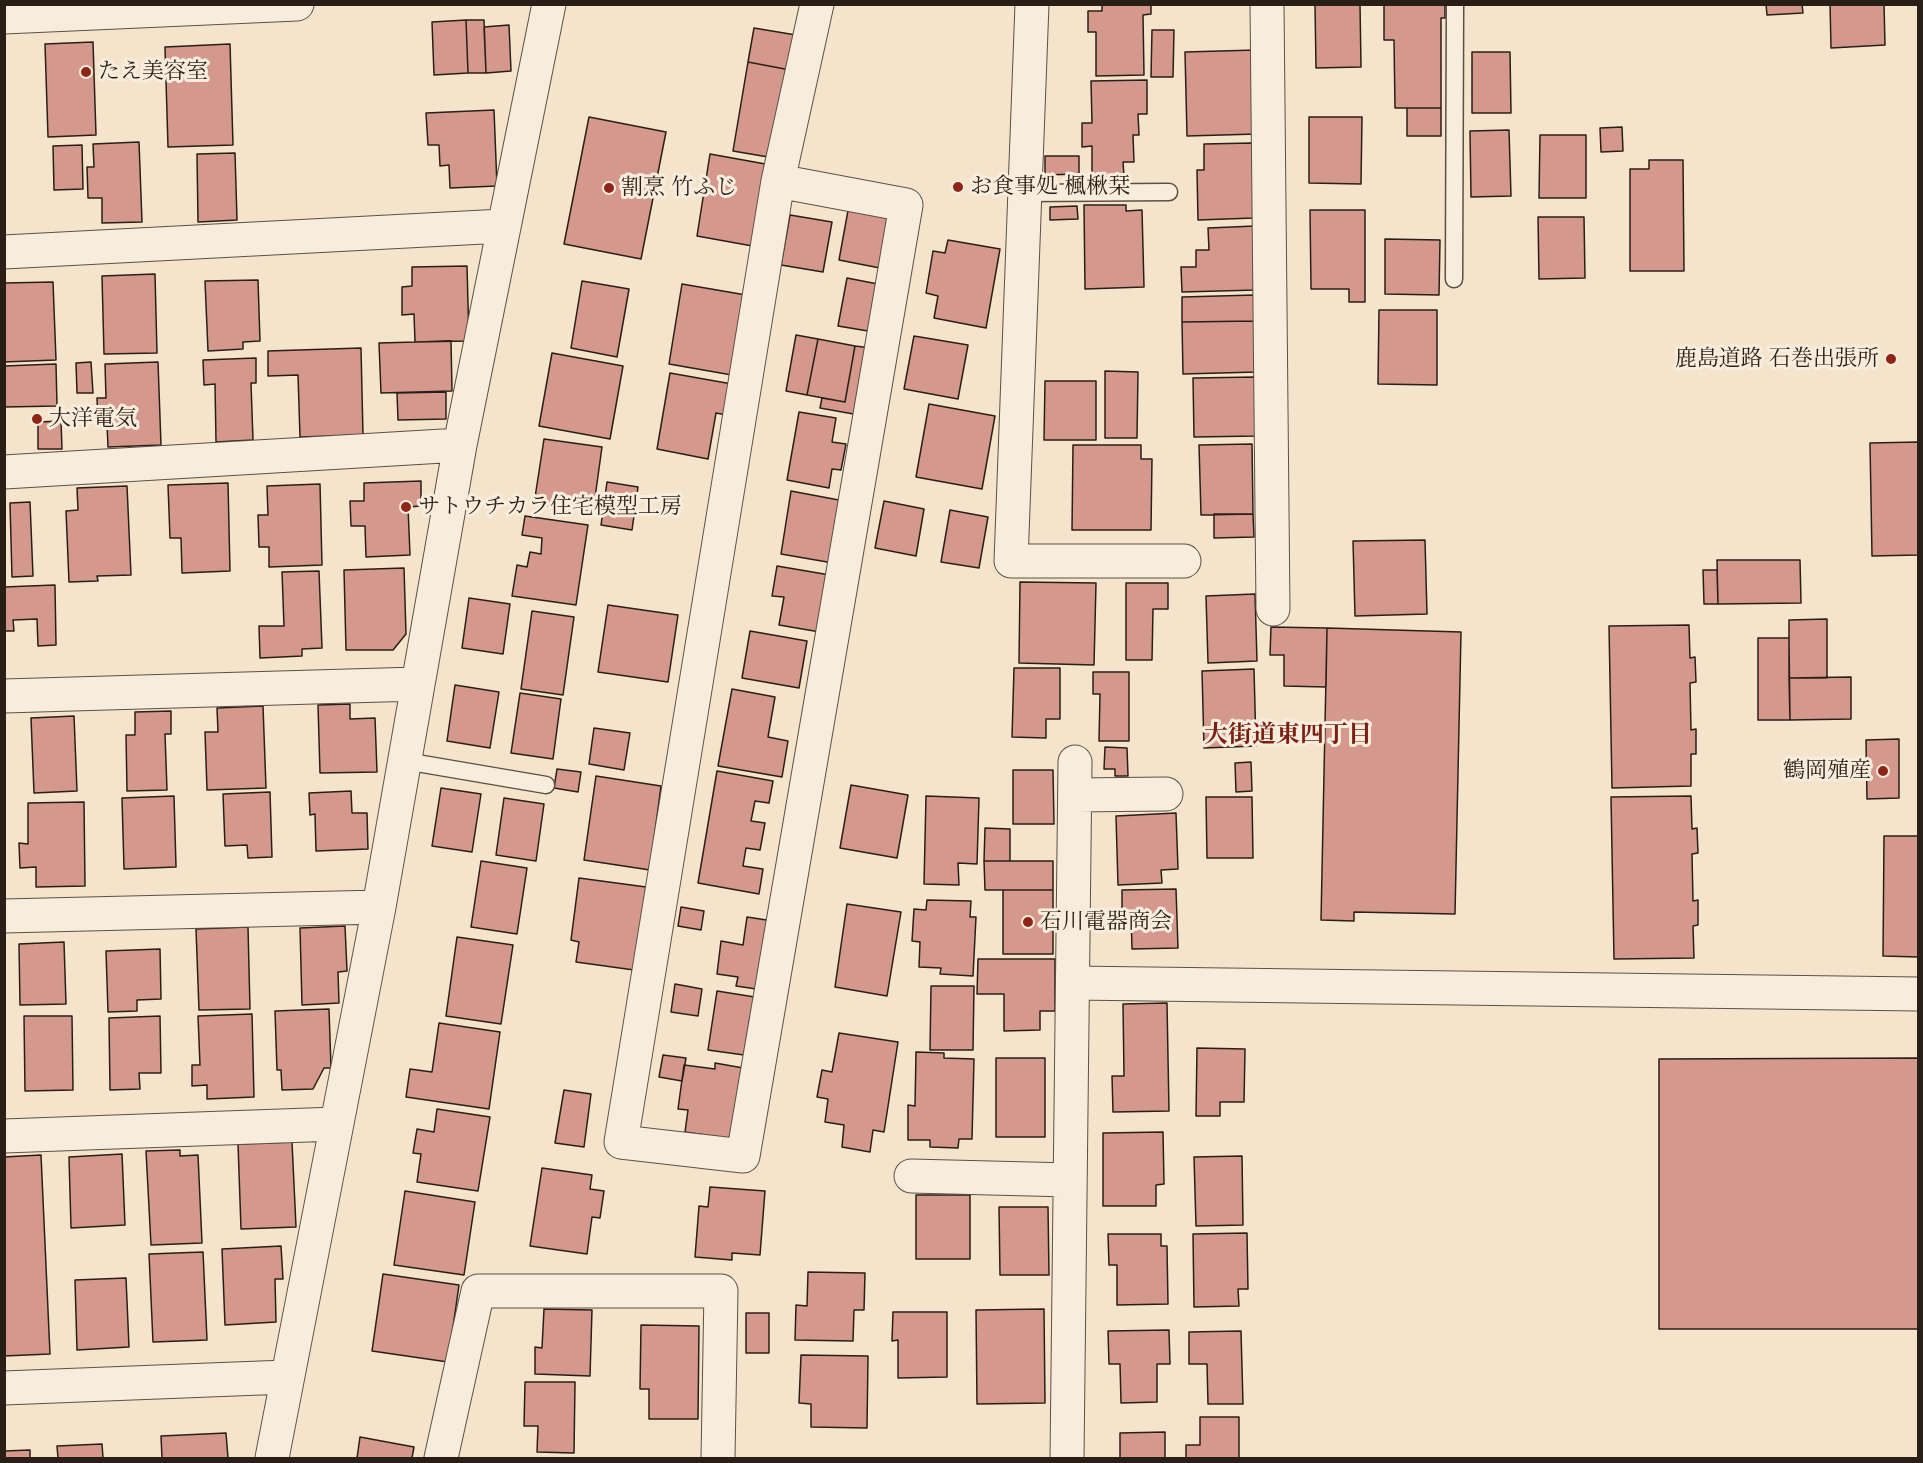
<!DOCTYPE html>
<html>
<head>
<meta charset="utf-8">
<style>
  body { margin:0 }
  #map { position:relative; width:1923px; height:1463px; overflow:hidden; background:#f4e4cb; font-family:"Old Standard TT",serif }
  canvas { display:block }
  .frame { position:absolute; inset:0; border:6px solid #291f17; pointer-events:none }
</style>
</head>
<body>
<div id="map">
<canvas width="1923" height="1463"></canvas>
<div class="frame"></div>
</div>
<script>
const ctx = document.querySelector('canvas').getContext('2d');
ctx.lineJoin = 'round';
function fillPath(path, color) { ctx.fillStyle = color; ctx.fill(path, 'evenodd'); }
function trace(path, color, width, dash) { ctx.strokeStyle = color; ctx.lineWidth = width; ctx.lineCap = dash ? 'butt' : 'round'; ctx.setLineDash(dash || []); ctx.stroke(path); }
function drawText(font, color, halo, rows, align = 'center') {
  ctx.font = font + ' "Old Standard TT","Noto Serif JP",serif'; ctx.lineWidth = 6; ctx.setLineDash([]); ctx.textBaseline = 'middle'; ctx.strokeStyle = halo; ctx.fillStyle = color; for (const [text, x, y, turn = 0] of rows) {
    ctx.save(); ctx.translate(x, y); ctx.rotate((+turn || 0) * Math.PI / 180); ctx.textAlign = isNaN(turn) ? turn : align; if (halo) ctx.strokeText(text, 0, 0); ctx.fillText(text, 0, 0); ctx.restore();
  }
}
const building = new Path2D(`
  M1102,4H1151V14L1143,15L1144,75L1096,76V32H1088V11H1102Z
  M1315,4H1360L1361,67L1316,68Z
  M1384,4H1445V18H1441V108H1395L1394,40H1384Z
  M1766,4H1802L1803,13L1767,15Z
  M1830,4H1884L1885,45L1831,48Z
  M466,20L468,73L434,75L432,22Z
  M466,20H484L486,73H468Z
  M509,25L511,71L486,73L484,27Z
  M754,28L796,35L790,70L748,62Z
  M1152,30H1174L1173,77H1151Z
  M93,42L96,135L48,137L45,44Z
  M230,44L233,145L168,147L165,47Z
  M1256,50L1257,134L1187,136L1185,52Z
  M1472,52H1510L1511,113H1472Z
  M748,62L790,70L774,158L733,151Z
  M1147,80V114H1138L1139,135H1133L1134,162H1123L1124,176L1092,177V146L1082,147V123H1092L1091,81Z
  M1407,108H1441V136H1407Z
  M494,110L497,186L450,188L449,165L440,166L439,145H428L426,113Z
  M589,117L666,132L641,259L564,244Z
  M1309,117H1362L1361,184L1309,183Z
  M1622,127L1623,151L1601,152L1600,128Z
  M1509,130L1511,196L1471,197L1470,131Z
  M1540,135H1586V198H1539Z
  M139,142L142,222L102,223V198H88L87,167H94L93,144Z
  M1252,143L1254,218L1198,220L1197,170H1204V144Z
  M82,145L83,189L54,190L53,146Z
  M235,153L237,220L198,222L197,154Z
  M710,154L771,165L758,247L697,236Z
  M1045,156H1079V174L1045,175Z
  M1649,160H1683L1684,271H1630V169H1649Z
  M849,205L895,213L885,269L839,260Z
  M1084,205H1126V211L1142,210L1144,287L1085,289Z
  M1077,206L1078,219L1050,220V207Z
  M1310,210H1365V302H1349V289H1311Z
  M790,215L832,222L823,272L781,265Z
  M1538,217H1584L1585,278L1539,279Z
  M1255,226L1256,290L1182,292L1181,267H1196V250H1209L1208,228Z
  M1385,239L1440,240L1439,295L1385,294Z
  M948,240L1000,249L986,328L934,318L938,296L926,293L933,251L945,253Z
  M467,266L469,341L415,342L414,314L402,315V287L412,286V267Z
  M155,274L157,353L104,354L102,276Z
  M847,278L883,285L874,332L838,326Z
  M258,280L260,341L243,342V349L208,351L205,281Z
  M582,281L629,289L617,357L571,348Z
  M53,282L56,360L4,362V283Z
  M682,284L746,295L732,375L669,364Z
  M1255,295L1256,321L1182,322V297Z
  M1379,310H1437V385L1378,384Z
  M1256,321L1257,372L1183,374L1182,322Z
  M796,335L818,339L807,395L786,391Z
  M914,336L968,345L958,399L904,389Z
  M818,339L855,346L845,402L807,395Z
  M451,341L452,391L381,393L379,343Z
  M855,346L871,348L859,415L820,408L822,398L845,402Z
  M361,348L363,435L300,437L298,375L268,376V351Z
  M552,353L623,366L610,439L539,426Z
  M256,358V383H251L253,440L216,442L215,384L204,385L203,360Z
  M91,362L93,393H77L76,363Z
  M158,362L161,445L108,447L107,424L98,425L97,398H106L105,364Z
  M56,364L57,406L4,407V366Z
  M1105,371L1138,372L1137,438H1105Z
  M670,373L732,384L727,415L716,413L708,459L657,449Z
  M1256,377L1257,436L1194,437L1193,378Z
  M1045,381H1096V440H1044Z
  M446,392V419L398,420L397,393Z
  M929,404L995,416L982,489L916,477Z
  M799,412L836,418L832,442L846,444L841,470L832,469L829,488L787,480Z
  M61,421L62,449H38V422Z
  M544,439L602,447L593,512L534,504Z
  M1918,442V555L1872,556L1870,443Z
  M1252,444L1253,514L1201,515L1199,445Z
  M1073,445H1141V459H1152L1151,530H1072Z
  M421,481V506L408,507L410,555L366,557L365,526H351L350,501H364V483Z
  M607,482L638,487L632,530L601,525Z
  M228,483L230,571L182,573L181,538H170L168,485Z
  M320,484L322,565L269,567V547H259L258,515H268L267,486Z
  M127,486L131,575L97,576L98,581L69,582L66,511L78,510L77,488Z
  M791,491L844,501L833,563L781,554Z
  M884,501L924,509L916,556L875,548Z
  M30,502L33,576L12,577L10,503Z
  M950,510L988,517L979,568L941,562Z
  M1214,514H1253L1254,537L1214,538Z
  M525,516L588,525L576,605L512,596L517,565L527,567L530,552L541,554L542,538L522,535Z
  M1425,540L1427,614L1355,616L1353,541Z
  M1717,560H1800L1801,603L1718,604Z
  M777,566L830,575L820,632L779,625L784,597L772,596Z
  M404,568L406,634L393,650H346L344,570Z
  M1703,570H1717L1718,604H1704Z
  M319,571L322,648L302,649V656L260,658L259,626H284L282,572Z
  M1020,582L1096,583L1094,665L1019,663Z
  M1126,583H1168V609H1153L1152,660H1126Z
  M55,585L56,645L38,646L37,619L13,620L14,631H4V587Z
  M1255,594L1257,661L1208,663L1206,596Z
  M469,598L510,604L503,654L462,648Z
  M608,605L678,615L668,682L598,672Z
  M532,611L574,617L563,695L521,689Z
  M1827,619V678H1789V620Z
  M1689,625L1690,658L1695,657L1696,682L1690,683L1691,730L1696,729V754H1691V786L1612,788L1609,626Z
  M1271,627L1327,628L1326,687L1284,686V655H1270Z
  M1327,628L1461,632L1455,914L1354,912V921L1321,920Z
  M750,631L807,641L799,688L742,678Z
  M1758,638H1789L1790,720H1758Z
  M1014,668H1060V719H1046V738L1012,737Z
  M1254,669L1256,746L1204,748L1202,671Z
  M1093,672H1129V741H1099L1100,694H1093Z
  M1851,677V719L1790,720L1789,678Z
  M455,685L499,692L490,748L447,741Z
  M732,689L775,697L768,737L788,741L782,777L718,766Z
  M520,693L561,699L553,759L511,753Z
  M350,704V719L375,718L377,772L320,773L318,705Z
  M263,706L266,788L207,790L205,732H218L217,708Z
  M171,711V734H165L167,790L127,791L126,735H135V712Z
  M74,716L77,791L34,793L31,718Z
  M594,728L630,733L624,770L589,764Z
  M1899,739V798L1867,799L1866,740Z
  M1105,747L1127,748L1128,776H1115V769H1104Z
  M1251,762L1252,791L1236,792L1235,763Z
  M557,769L581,772L578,792L554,788Z
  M1013,770H1053L1054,824H1013Z
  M717,771L773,781L769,803L755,801L751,821L765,823L760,850L746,848L743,866L763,869L759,894L698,883Z
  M596,776L661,786L650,870L584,860Z
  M851,785L908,795L897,858L840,848Z
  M441,788L481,794L472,852L432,846Z
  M351,791L352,813H367L368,849L316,851L315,814L310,815L309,793Z
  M270,792L272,857L248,858L247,845L225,846L223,794Z
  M174,796L176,867L124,869L122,798Z
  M926,796L979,798L977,864L958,863L959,885L924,884Z
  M1691,796L1692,829L1697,828L1698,853L1692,854L1693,901L1698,900V925L1693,926L1694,958L1614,959L1611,797Z
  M1206,797H1252L1253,858H1207Z
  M504,798L544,804L536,861L496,855Z
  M84,802L85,886L36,887V867L20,868L19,843L28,844V803Z
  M1176,813L1178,869L1161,870L1162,883L1118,885L1116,816Z
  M985,828L1010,829V861H984Z
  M1884,836H1918V957L1883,956Z
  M481,861L527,868L517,934L471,927Z
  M984,861H1053V890H985Z
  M579,878L646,887L634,970L576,962L579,942L571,940Z
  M1176,889L1178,948L1132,949L1131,913L1122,914V890Z
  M1003,890H1053V954H1003Z
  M927,900L971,901L970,917H976L973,976L940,974L941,968L919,967L920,942L912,941L914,909L926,910Z
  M847,904L901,912L887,996L835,987Z
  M681,907L704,911L701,930L678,926Z
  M747,917L773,921L763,990L736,986L738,977L717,974L721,941L743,945Z
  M345,926L347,971L338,972L339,1003L302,1005L300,928Z
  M248,927L250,1009L199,1010L196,929Z
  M457,937L513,945L501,1024L446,1016Z
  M64,942L66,1004L20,1005L19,944Z
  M160,949L161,999L137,1000V1011L108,1012L106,951Z
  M978,959H1055V1011H1040V1030L1004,1031V994H977Z
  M675,984L702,989L698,1016L671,1012Z
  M931,986H974L973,1050H930Z
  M717,991L761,998L759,1018L750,1017L744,1055L708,1050Z
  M1167,1003L1169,1111L1113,1112L1112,1076H1124L1123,1004Z
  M329,1009L331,1068H324L313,1089L282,1090L281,1070H277L275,1011Z
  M252,1014L254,1097L207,1099V1085L192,1086V1065H200L198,1016Z
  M24,1016H72L73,1090L25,1091Z
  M160,1016L161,1073H139L140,1089L110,1090L109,1018Z
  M439,1023L500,1032L489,1109L406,1097L410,1069L432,1072Z
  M839,1033L898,1042L884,1132L873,1130L870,1152L842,1147L844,1125L825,1122L828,1099L817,1097L822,1070L832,1072Z
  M1197,1048L1245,1049L1244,1102H1220V1116H1196Z
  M916,1052L944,1053V1058L974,1059L972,1139H959L958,1148L930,1147V1140H908V1105L915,1106Z
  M663,1055L686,1058L682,1081L659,1077Z
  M996,1058H1045V1137H996Z
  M1918,1058V1329H1659V1059Z
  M715,1063L749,1069L738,1140L685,1132L688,1110L678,1109L684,1065L715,1069Z
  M564,1090L591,1094L584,1147L555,1143Z
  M437,1109L490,1117L478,1191L417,1182L421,1154L413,1153L417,1129L434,1132Z
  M1163,1132L1164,1184L1156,1185V1206H1103V1133Z
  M292,1142L296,1227L241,1229L238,1144Z
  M180,1150V1156L198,1155L202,1243L151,1245L146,1151Z
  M122,1154L125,1225L71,1228L69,1157Z
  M41,1155L50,1354L4,1356V1157Z
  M1242,1156L1243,1225L1196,1226L1194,1157Z
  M542,1168L592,1175L590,1189L604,1191L600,1218L592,1217L587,1254L530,1246Z
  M710,1187L765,1191L760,1255L732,1253V1260L695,1257L699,1206L708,1207Z
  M405,1191L475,1202L464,1275L394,1265Z
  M916,1195H970V1259H916Z
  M999,1207H1048L1049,1275H1000Z
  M1247,1233L1248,1289H1238L1239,1306L1194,1307L1193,1234Z
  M1108,1234H1161V1246H1167L1168,1304L1117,1305V1265H1109Z
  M281,1246L283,1279H275L276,1322L225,1325L222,1249Z
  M203,1252L207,1340L153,1342L149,1254Z
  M808,1272L865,1273L864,1310H854L853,1341L795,1340L796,1305L807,1306Z
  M383,1274L459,1285L448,1362L372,1351Z
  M126,1278L129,1347L77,1350L75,1280Z
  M544,1309L592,1310L590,1376L535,1374V1347L542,1348Z
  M1044,1309L1045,1403L977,1404L976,1310Z
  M893,1312H947V1377L898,1378V1340L892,1341Z
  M746,1313H769V1353H746Z
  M641,1325L699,1326L698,1419H649V1389H640Z
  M1169,1330L1170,1364H1157V1402L1121,1403L1120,1364H1109L1108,1331Z
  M1241,1331L1243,1404H1208L1207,1364H1189V1332Z
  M801,1355L868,1356L867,1428L811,1427V1404L799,1403Z
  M525,1382H575L574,1453L537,1452L538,1426H524Z
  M1200,1417H1239V1458H1186V1445H1200Z
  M1165,1432V1458H1120V1433Z
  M226,1433L228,1458H162L161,1436Z
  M360,1437L414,1447L412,1458H357Z
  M102,1444L103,1458H58L57,1446Z
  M30,1450V1458H4V1451Z`);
fillPath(building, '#d5988d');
trace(building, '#291f17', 1.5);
const lane = new Path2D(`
  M1024,193L1169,192
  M1454,279L1455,4
  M405,761L546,785`);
const street = new Path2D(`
  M1032,4L1011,561H1184
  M1267,4L1273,609
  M4,17L297,4
  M778,181L906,205L743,1156L621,1142L778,181L817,4
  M4,252L503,226
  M4,472L460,445
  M4,696L417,684
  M1075,795L1166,794
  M4,916L379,907
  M1073,983L1918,994
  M4,1136L336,1124
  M911,1176L1070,1180
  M4,1388L286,1377
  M272,1458L379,907L460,445L549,4
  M441,1458L478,1291H721L718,1458
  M1067,1458L1075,762`);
trace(lane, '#5c5044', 19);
trace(street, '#5c5044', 35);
trace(lane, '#f8eddd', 16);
trace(street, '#f8eddd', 33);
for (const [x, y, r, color] of [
  [86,72,6,"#8f2418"],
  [958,187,6,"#8f2418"],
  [609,188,6,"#8f2418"],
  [1891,359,6,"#8f2418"],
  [37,419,6,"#8f2418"],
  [406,507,6,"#8f2418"],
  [1883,771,6,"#8f2418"],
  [1028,922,6,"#8f2418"]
]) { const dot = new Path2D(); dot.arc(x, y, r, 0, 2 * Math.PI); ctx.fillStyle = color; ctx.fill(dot); trace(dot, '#f8eddd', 2); }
drawText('22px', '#291f17', '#f8eddd', [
  ["たえ美容室",98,72],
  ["お食事処 楓楸栞",970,187],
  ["割烹 竹ふじ",621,188],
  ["鹿島道路 石巻出張所",1879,359,"right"],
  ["大洋電気",49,419],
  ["サトウチカラ住宅模型工房",418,507],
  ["鶴岡殖産",1871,771,"right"],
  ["石川電器商会",1040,922]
], 'left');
drawText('bold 24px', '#7a1f14', '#f8eddd', [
  ["大街道東四丁目",1288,736]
]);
</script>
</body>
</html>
